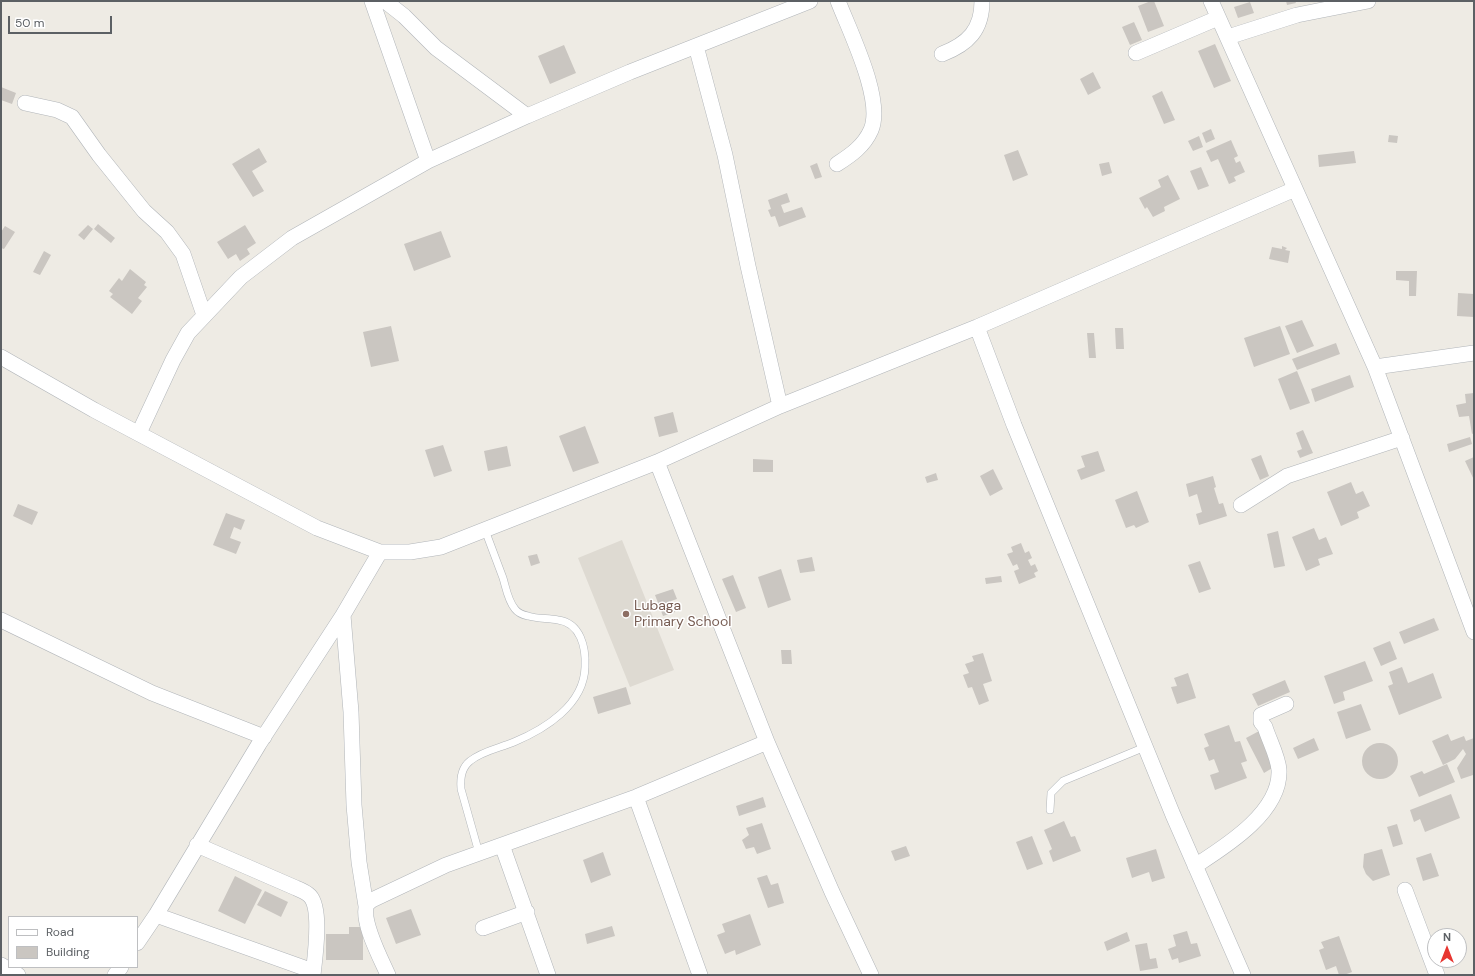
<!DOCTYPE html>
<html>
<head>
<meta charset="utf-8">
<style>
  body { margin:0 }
  #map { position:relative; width:1475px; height:976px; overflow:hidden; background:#eeebe4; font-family:"DM Sans",sans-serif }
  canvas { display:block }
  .frame { position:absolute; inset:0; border:2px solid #5c6064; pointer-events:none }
  .legend { position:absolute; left:8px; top:916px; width:130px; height:52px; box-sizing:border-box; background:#fff; border:1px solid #bebfc1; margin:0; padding:5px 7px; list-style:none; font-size:12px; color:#5c6064 }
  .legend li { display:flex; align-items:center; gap:8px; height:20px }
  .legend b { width:20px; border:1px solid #bebfc1 }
  .north { position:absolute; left:1427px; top:928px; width:40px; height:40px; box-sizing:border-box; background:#fff; border:1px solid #bebfc1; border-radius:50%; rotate:0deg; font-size:11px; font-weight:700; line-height:16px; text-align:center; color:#5c6064 }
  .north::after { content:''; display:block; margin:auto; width:14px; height:18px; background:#e73631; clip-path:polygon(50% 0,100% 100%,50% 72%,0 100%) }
  .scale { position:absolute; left:8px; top:16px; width:104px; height:18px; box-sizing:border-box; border:2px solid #5c6064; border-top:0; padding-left:5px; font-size:12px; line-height:14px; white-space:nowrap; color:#5c6064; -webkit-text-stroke:3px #fff; paint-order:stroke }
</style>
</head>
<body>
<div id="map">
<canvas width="1475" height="976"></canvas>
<div class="frame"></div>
<ul class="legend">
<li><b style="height:5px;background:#fff"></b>Road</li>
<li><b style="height:11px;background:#cac6c1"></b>Building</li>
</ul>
<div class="north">N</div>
<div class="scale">50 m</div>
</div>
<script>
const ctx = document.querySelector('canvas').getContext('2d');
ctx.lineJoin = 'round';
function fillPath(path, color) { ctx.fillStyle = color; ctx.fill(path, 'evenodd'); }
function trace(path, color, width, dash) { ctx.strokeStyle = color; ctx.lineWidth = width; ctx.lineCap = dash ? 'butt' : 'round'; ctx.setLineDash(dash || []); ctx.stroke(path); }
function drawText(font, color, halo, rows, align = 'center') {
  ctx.font = font + ' "DM Sans",sans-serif'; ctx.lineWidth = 3; ctx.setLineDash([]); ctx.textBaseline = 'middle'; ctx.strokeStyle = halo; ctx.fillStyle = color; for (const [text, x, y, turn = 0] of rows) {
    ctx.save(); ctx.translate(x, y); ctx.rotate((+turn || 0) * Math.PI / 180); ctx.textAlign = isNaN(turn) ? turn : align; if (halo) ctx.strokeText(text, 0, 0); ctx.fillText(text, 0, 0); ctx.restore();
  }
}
fillPath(new Path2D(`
  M622,540L674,670L630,687L578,558Z`), '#dedad2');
fillPath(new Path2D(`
  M1151,1H1154L1164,26L1148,32L1138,6Z
  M1286,1H1295L1296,3L1287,5Z
  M1250,2L1254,13L1238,18L1234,7Z
  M1134,22L1142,40L1130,45L1122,27Z
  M1215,44L1231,81L1214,88L1198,51Z
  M564,45L576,73L550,84L538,56Z
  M1093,72L1101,88L1088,95L1080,79Z
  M1,87L16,93L12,104L1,100Z
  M1162,91L1175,120L1164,124L1152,96Z
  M1211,129L1215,139L1206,143L1202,133Z
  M1389,135L1398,136L1397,143L1388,142Z
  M1199,136L1203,147L1193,151L1188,141Z
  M1231,140L1238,156L1234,158L1236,163L1240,161L1245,172L1234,177L1236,181L1229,184L1218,159L1211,162L1206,151Z
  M259,148L267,162L252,171L264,191L253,197L232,164Z
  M1018,150L1028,175L1013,181L1004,155Z
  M1354,151L1356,163L1319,167L1318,155Z
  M1109,162L1112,173L1102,176L1099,164Z
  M817,163L822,177L815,179L810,166Z
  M1201,167L1209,186L1198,190L1190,171Z
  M1168,175L1180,199L1164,207L1165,211L1153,217L1147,207L1145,209L1139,198L1161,187L1158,180Z
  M787,193L790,202L781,205L784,213L802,207L806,217L779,227L775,216L771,217L768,210L771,209L768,200Z
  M98,224L115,238L111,243L94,229Z
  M88,225L93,229L84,240L78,235Z
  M245,225L256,243L247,249L250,254L240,261L236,254L228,259L217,242Z
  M5,226L15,232L4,249L1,248V232Z
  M441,231L451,257L414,271L404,244Z
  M1282,246L1287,248L1285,250L1290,251L1288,263L1269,259L1272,247L1282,249Z
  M44,251L51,255L40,275L33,272Z
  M130,269L146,282L144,285L147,287L138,298L142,301L132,314L110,297L113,294L109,291L119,278L122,281Z
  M1396,271H1417L1416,296H1409V281L1396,280Z
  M1458,293L1474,294V317L1457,316Z
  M1302,320L1314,346L1297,353L1285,326Z
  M391,326L399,361L371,367L363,332Z
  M1280,326L1290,354L1254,367L1244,338Z
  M1115,328H1123L1124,349H1116Z
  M1087,333H1094L1096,358H1089Z
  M1336,343L1340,354L1297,370L1292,359Z
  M1297,371L1310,403L1290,410L1278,379Z
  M1350,375L1354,387L1315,402L1311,389Z
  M1474,393V433L1472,434L1469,416L1459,417L1456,405L1466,403L1465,394Z
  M673,412L678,432L659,437L654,417Z
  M585,426L599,463L573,472L559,436Z
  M1303,430L1313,453L1300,458L1297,451L1302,449L1296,433Z
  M1470,437L1472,444L1449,452L1447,444Z
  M443,445L452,471L434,477L425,450Z
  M507,446L511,466L488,471L484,451Z
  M1098,451L1105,471L1081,480L1077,470L1085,467L1081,456Z
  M1261,455L1269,476L1260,480L1251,459Z
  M1474,457V480L1465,461Z
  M753,459L773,460V472H753Z
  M993,469L1003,489L990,496L980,476Z
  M936,473L938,480L927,483L925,477Z
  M1213,476L1216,487L1214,488L1219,504L1223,503L1227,516L1199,525L1196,514L1202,512L1197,494L1189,497L1186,484Z
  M1351,482L1356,494L1363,491L1370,506L1357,512L1359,518L1341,526L1327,492Z
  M1137,491L1149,522L1136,528L1134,525L1126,528L1115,500Z
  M18,504L38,512L32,525L13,516Z
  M226,513L245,520L241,530L234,527L230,538L241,542L236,554L213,545Z
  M1314,528L1319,540L1326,537L1333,554L1318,559L1320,565L1306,571L1292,537Z
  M1278,531L1285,566L1274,568L1267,534Z
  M1021,543L1025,553L1029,551L1032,558L1028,560L1031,566L1035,564L1038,571L1034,573L1036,577L1019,584L1014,571L1019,569L1017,564L1013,566L1007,554L1013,552L1011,547Z
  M537,554L540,563L531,566L528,556Z
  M812,557L815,571L800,573L797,560Z
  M1200,561L1211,589L1199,593L1188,565Z
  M781,569L791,600L768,608L758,577Z
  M733,575L746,608L736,612L722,579Z
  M1001,576L1002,582L986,584L985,578Z
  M673,589L677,599L671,601L675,612L663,616L655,595Z
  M1434,618L1439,630L1404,644L1399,632Z
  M1390,641L1397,659L1381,666L1373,648Z
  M781,650H791L792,664H782Z
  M983,653L992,681L983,684L989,701L979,705L972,687L968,688L963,675L969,673L965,664L974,661L972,656Z
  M1365,661L1373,681L1343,692L1345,700L1334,704L1324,676Z
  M1402,667L1408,683L1433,673L1442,698L1399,715L1388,686L1393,684L1389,672Z
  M1188,673L1196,698L1177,704L1171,687L1177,686L1174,678Z
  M1285,680L1290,692L1258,706L1252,694Z
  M626,687L631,704L598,714L593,697Z
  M1361,704L1371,730L1346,739L1337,712Z
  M1229,725L1235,742L1240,741L1247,761L1241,763L1247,778L1215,790L1210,775L1219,772L1214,759L1209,761L1204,748L1209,746L1204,734Z
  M1261,730L1269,747L1265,749L1274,767L1264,773L1246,738Z
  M1448,734L1451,741L1464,736L1466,741L1474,738L1473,775L1461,779L1457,768L1466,754L1463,749L1455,759L1443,765L1432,741Z
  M1314,738L1319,750L1298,759L1293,748Z
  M1362 761a18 18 0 1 1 36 0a18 18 0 1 1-36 0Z
  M1447,764L1455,782L1419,797L1410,776L1422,771L1424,774Z
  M1451,794L1460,818L1425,832L1420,819L1414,822L1410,810Z
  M763,797L766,807L739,816L736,806Z
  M1064,821L1071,837L1075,836L1081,851L1053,862L1049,851L1052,849L1044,830Z
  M762,823L771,849L757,854L754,847L746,849L742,840L749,835L746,828Z
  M1397,824L1403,844L1393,847L1387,827Z
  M1032,836L1043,864L1027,870L1016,842Z
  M906,846L910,856L895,861L891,851Z
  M1156,849L1165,878L1152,882L1149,872L1132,878L1126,858Z
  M1382,849L1390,875L1373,881L1366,874L1363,867L1364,854Z
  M603,852L611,875L591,883L583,860Z
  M1431,853L1439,876L1423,881L1416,858Z
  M767,875L771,885L778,883L784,903L768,908L757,878Z
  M235,876L262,890L245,924L218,911Z
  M265,891L288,902L281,917L257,905Z
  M411,909L421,935L396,944L386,918Z
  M750,914L761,945L736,955L735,950L725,954L717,935L725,932L722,924Z
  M612,926L615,936L587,944L585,934Z
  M349,927H363V960H326V934H349Z
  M1187,931L1191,944L1197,943L1201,956L1179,963L1178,958L1172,960L1168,949L1176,946L1173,935Z
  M1127,932L1130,941L1107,951L1104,942Z
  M1339,936L1352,972L1344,975H1339L1336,966L1326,970L1319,950L1324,948L1321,942Z
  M1147,943L1150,959L1156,958L1158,968L1140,971L1135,945Z`), '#cac6c1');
const service = new Path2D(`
  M1050,810L1051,793L1063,781L1145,747
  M479,853L461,789C460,778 461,768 470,761C482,751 500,748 514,742C545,729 584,705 585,667C586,648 581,623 558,620C548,618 538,619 528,616C523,615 518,613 515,609C508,601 506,588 503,578C497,562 491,546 485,530`);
const minor = new Path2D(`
  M372,1L428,161
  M385,1L404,16L436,48L527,116
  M1211,1L1375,367L1474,632
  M1228,37L1297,15L1368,1
  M696,46L725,155L748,266L780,406
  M1136,53L1218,18
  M942,54C968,44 982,30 982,1
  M25,103L57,110L72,117L99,155L144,211L167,232L183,254L204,315
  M837,164C851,155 864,146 871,130C884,100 850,32 838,1
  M977,327L1014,425L1173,815L1243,975
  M1,357L94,410L317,528L380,552H410L441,547L657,462L780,406L977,327L1295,189
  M1375,367L1474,353
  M139,433L173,360L188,333L241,277L292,238L428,161L527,116L630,72L810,1
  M657,462L767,742L832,892L871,975
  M1241,505L1287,476L1402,438
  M343,615L351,712L354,805L359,862L366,906
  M1,620L152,693L264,737
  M636,797L700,975
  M197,845L296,888C301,890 306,892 310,896C322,909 315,957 313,975
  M502,845L548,975
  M1195,866C1226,846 1281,812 1279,770C1278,756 1269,740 1265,727L1261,722V715L1286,704
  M1405,890L1437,975
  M156,915L313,971
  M483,928L527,912
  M137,943L156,915L259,744L343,615L380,552
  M1,965L18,975
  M115,975L121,967
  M388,975C381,959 360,920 367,904L372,900L446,865L636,797L767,742`);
trace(service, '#b1b5b9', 8);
trace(minor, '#b1b5b9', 16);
trace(service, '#fff', 7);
trace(minor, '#fff', 15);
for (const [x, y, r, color] of [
  [626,614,4,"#8d6e63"]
]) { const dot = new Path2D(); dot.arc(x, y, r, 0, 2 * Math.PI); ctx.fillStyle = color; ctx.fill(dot); trace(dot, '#fff', 1.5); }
drawText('14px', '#785e54', '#fff', [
  ["Lubaga",634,606],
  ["Primary School",634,622]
], 'left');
</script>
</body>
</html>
